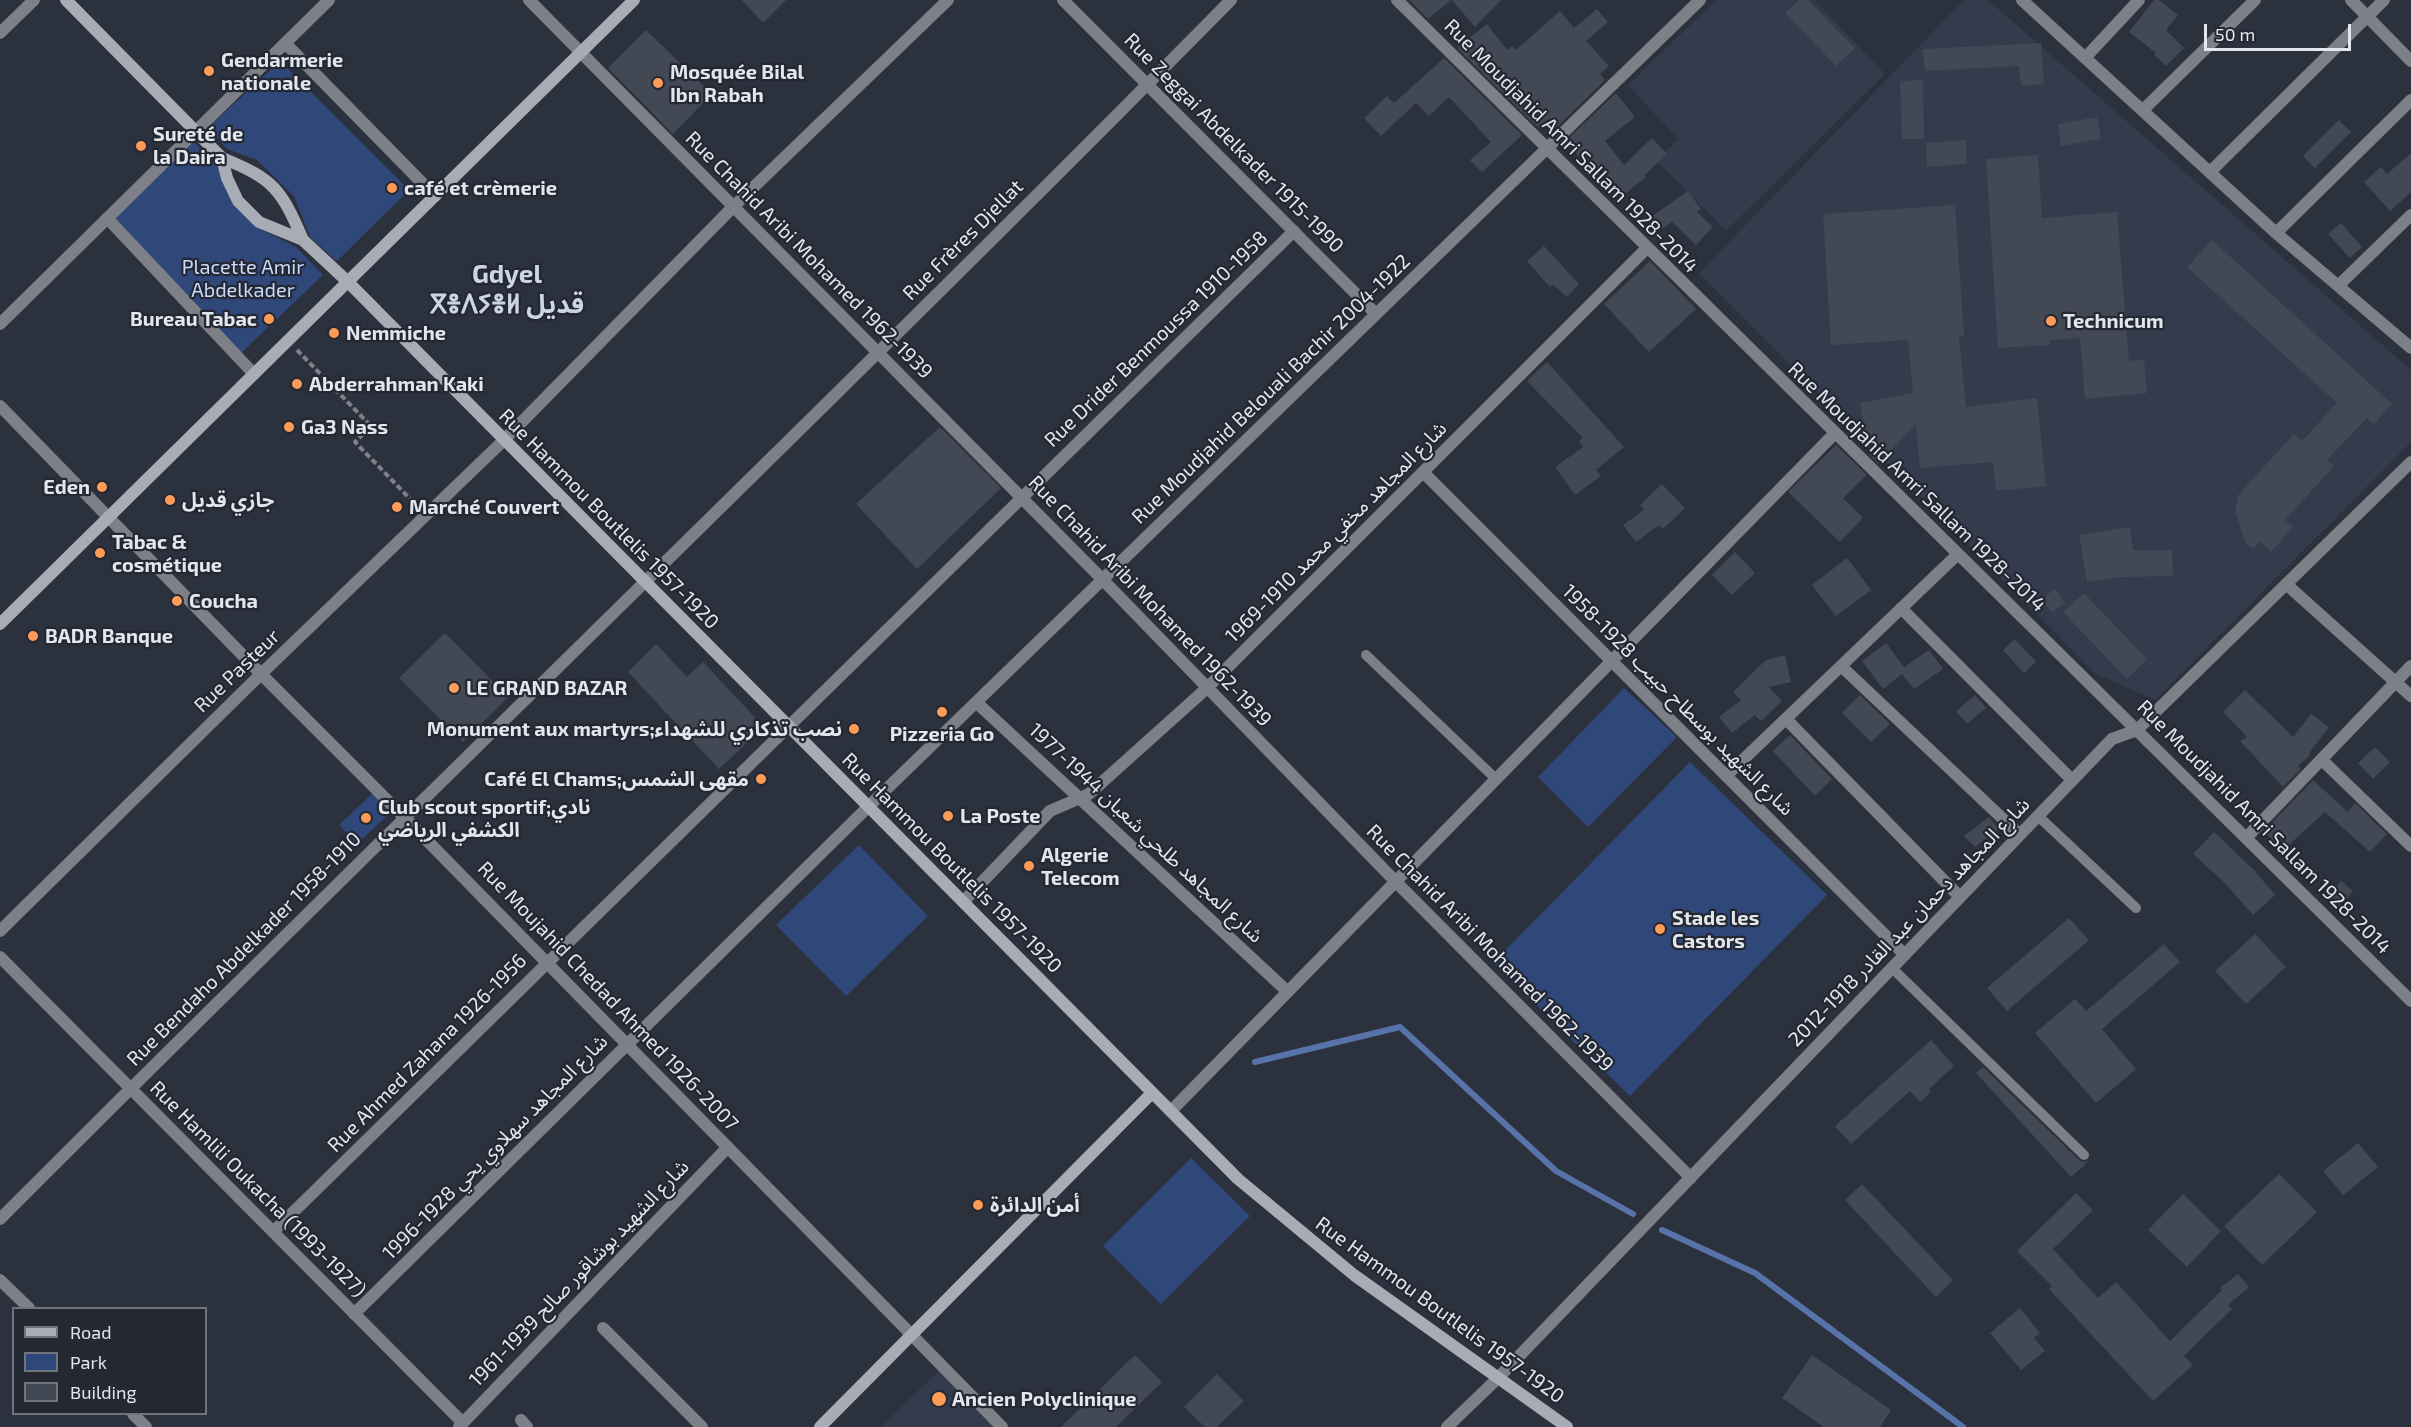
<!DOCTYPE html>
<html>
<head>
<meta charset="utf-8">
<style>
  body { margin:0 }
  #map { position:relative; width:2411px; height:1427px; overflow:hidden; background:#2c323d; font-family:"Exo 2",sans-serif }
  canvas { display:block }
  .legend { position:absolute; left:12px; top:1307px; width:195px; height:108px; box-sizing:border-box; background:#232833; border:2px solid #6f747d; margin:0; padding:8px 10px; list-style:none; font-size:18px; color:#e2e6ed }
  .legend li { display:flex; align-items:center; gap:12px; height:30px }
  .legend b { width:30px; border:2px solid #6f747d }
  .scale { position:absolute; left:2204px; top:24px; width:147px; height:27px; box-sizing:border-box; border:3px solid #e2e6ed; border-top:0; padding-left:8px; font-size:18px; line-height:21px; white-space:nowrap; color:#e2e6ed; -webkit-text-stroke:4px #232833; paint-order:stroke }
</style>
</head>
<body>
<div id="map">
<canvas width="2411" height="1427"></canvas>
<ul class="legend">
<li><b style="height:8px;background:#a7acb5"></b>Road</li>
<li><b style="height:16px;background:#30477a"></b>Park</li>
<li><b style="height:16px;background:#424854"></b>Building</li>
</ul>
<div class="scale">50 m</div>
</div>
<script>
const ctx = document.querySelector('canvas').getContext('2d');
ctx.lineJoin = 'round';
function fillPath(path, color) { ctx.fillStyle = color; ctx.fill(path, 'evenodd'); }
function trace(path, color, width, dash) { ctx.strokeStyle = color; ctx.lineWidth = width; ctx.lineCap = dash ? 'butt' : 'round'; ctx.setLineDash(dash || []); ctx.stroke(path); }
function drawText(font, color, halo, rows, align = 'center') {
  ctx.font = font + ' "Exo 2","Noto Sans Arabic","Noto Sans Tifinagh",sans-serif'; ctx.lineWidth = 4.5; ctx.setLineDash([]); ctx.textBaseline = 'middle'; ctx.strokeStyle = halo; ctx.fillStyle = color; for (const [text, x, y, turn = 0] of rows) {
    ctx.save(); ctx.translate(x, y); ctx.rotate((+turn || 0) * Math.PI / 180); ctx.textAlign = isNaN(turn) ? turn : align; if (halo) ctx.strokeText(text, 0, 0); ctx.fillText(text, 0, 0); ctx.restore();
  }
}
fillPath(new Path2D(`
  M1716,0H1814L1885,74L1726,231L1657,161L1678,139L1628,85Z
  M1964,0H1988L2411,370V442L2155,700L2096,674L1699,273Z
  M940,1370L995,1427H880Z`), '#343b4c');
fillPath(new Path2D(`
  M280,61L409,190L337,261L310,237L294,196L257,160L227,149L208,128Z
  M193,141L219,168L258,228L296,247L323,275L241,353L113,219Z
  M1624,688L1677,737L1588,827L1538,777Z
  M1690,762L1827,895L1630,1096L1493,963Z
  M374,792L392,811L357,844L339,825Z
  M859,845L928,916L846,996L776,925Z
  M1191,1158L1250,1216L1161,1304L1103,1246Z`), '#30477a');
trace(new Path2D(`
  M1255,1062L1400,1027L1556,1171L1633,1214
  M1662,1230L1755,1273L1963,1427`), '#5873aa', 6);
fillPath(new Path2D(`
  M742,0H786L763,23Z
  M1409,0H1451L1428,19Z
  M1452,0H1501L1475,27Z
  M1799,0H1808L1855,48L1836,66L1785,13Z
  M2154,0H2159L2178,15L2166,30L2184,48L2166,66L2154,55L2156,53L2129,32Z
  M1597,9L1608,22L1586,41L1609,66L1600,74L1605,80L1556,128L1549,119L1540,128L1534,124L1457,48L1487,24L1507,50L1512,46L1516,50L1560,11L1574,28Z
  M646,30L712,94L673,134L608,68Z
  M2041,43L2044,84L2021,86L2019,66L1925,71L1923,49Z
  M1444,58L1522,135L1482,172L1470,160L1491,142L1449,97L1429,116L1416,103L1381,136L1364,118L1387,96L1394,103Z
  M1923,80L1924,139H1902L1900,81Z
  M1616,93L1635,117L1605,141L1624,165L1652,138L1667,154L1645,175L1646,177L1615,202L1566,141Z
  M2097,117L2101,139L2061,146L2058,124Z
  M2339,120L2351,132L2315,168L2303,156Z
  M1966,140L1967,164L1927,167L1926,143Z
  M2411,153V192L2390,211L2364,182L2381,167L2387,174Z
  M2038,155L2042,218L2117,212L2129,361L2144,359L2147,393L2085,399L2080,338L2050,340V345L1998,348L1986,159Z
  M1688,191L1701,209L1697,212L1713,227L1696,245L1672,222L1657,232L1648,219Z
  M1955,205L1964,336H1959L1966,407L2037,398L2046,486L1996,491L1993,462L1920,468L1916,424L1878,464L1869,454L1860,403L1913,393L1908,340L1831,345L1823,214Z
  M2341,223L2362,247L2350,258L2328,234Z
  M2212,240L2392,404L2374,424L2367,418L2327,460L2334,466L2285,520L2293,527L2271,552L2260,541L2253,549L2245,542L2235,510L2239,494L2294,434L2302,441L2337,403L2187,267Z
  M1544,246L1579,284L1567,297L1552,284L1550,287L1527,261Z
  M1650,261L1696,309L1649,352L1604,304Z
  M1547,362L1624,447L1596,470L1601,476L1575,495L1555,467L1583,447L1579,442L1583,438L1527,381Z
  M940,427L1001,488L917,569L856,504Z
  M1836,445L1867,475L1843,498L1863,518L1840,542L1788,492Z
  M1662,484L1685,508L1663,529L1659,525L1636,542L1623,525L1644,510L1640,505Z
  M2130,527L2133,550H2172L2173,576L2123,577L2087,582L2079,535Z
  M1735,552L1755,573L1732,595L1712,575Z
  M1847,558L1871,590L1836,616L1812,585Z
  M2055,589L2065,603L2052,613L2041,599Z
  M2084,593L2147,659L2127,679L2063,612Z
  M445,633L508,697L463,742L399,678Z
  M2015,639L2036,662L2024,673L2003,650Z
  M1886,643L1904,667L1929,650L1943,669L1914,689L1902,674L1883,689L1862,661Z
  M656,644L687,677L703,662L764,727L719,769L628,672Z
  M1785,655L1791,682L1769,687L1782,701L1761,721L1755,715L1732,733L1719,717L1741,700L1733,692L1766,660Z
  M2245,690L2293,737L2311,714L2329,727L2309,753L2310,755L2298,766L2301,769L2283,787L2240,741L2247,737L2223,712Z
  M1860,695L1890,724L1871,742L1842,713Z
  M1975,695L1986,708L1967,724L1956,711Z
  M1790,735L1832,779L1815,796L1773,751Z
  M2375,747L2390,762L2373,779L2358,763Z
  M2313,780L2348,812L2355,803L2387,834L2370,852L2325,812L2282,851L2264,831Z
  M1989,817L1999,829L1975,847L1964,836Z
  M2214,832L2255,871L2275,895L2253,915L2224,882L2193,854Z
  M2341,881L2353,891L2339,909L2327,898Z
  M2069,918L2089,940L2007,1011L1987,988Z
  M2255,934L2286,967L2246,1004L2215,971Z
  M2164,944L2180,962L2102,1029L2136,1069L2096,1103L2035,1033L2075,999L2086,1011Z
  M1931,1040L1954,1066L1929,1089L1931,1092L1920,1102L1910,1091L1851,1144L1835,1126Z
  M1983,1067L2079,1160L2083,1162L2089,1161L2071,1177L1976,1073Z
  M2358,1143L2378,1167L2343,1195L2323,1171Z
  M2279,1174L2317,1212L2262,1265L2224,1226Z
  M1862,1184L1953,1280L1936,1297L1845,1200Z
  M2076,1193L2093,1210L2053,1249L2098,1298L2116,1282L2170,1341L2222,1290L2220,1288L2238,1274L2249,1287L2228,1305L2232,1309L2184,1356L2193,1365L2153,1401L2049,1289L2052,1286L2017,1251Z
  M2183,1194L2221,1231L2187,1267L2148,1230Z
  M2020,1308L2040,1333L2034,1338L2045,1351L2021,1370L1990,1333Z
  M1135,1355L1162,1382L1116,1427H1061Z
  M1812,1355L1891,1410L1880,1427H1824L1782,1398Z
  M1217,1374L1244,1401L1217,1427H1205L1184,1407Z`), '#424854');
trace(new Path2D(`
  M297,350L371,426L355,442L417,506`), '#7c818a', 4, [6, 3]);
trace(new Path2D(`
  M1366,655L1496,779
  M2038,816L2136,908
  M1892,968L2084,1155`), '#7d8086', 10);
trace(new Path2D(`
  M529,0L1103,580L1396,882L1691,1178
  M1063,0L1376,314
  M1397,0L2411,1001
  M2022,0L2276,233L2411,348
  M2351,0L2411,61
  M0,33L34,0
  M285,43L435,196
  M2085,58L2139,0
  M2143,110L2255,0
  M2210,172L2384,0
  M107,218L254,374
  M2276,233L2411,100
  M2338,286L2411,215
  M0,324L329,0
  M0,406L261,674L404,817L1002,1427
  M1423,472L1905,955
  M2286,584L2411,696
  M1901,608L2072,780
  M1841,666L2020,835
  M976,702L1288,992
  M1786,719L1960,897
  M2322,760L2411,846
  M1726,776L1958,554
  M2246,838L2411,666
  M963,902L1050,811L1089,794L1207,688L1647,248
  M0,931L261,674L503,441L733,207L948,0
  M0,957L463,1423
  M1171,1111L1835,433
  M0,1219C408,810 825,411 1231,0
  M273,1232L1294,231
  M0,1280L29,1308
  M354,1314L868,807L1700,0
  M603,1328L702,1427
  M133,1414L146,1427
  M521,1420L527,1427
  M459,1427L728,1147
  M1447,1427L1498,1378L2112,739L2137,730L2411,462`), '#7d8086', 12);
trace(new Path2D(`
  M66,0L222,158C274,179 281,189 303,240
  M222,158L227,178L238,201L259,222L303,240L348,282L1238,1179L1354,1275L1567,1427
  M0,624L634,0
  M820,1427L1152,1093`), '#a7acb5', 12);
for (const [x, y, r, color] of [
  [209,71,6,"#fe9c57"],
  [658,83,6,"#fe9c57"],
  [141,146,6,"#fe9c57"],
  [392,188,6,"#fe9c57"],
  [269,319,6,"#fe9c57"],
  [2051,321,6,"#fe9c57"],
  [334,333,6,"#fe9c57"],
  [297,384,6,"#fe9c57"],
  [289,427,6,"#fe9c57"],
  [102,487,6,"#fe9c57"],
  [170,500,6,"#fe9c57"],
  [397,507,6,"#fe9c57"],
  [100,553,6,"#fe9c57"],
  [177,601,6,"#fe9c57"],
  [33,636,6,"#fe9c57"],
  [454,688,6,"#fe9c57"],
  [942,712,6,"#fe9c57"],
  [854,729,6,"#fe9c57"],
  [761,779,6,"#fe9c57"],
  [948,816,6,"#fe9c57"],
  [366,818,6,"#fe9c57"],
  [1029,866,6,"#fe9c57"],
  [1660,929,6,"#fe9c57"],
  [978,1205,6,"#fe9c57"],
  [939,1399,8,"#fe9c57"]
]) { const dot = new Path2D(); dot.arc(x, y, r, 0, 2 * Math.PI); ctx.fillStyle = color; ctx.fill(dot); trace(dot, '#232833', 2); }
drawText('bold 20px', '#e2e6ed', '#232833', [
  ["Gendarmerie",221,60],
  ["nationale",221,83],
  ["Mosquée Bilal",670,72],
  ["Ibn Rabah",670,95],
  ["Sureté de",153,134],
  ["la Daira",153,157],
  ["café et crèmerie",404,188],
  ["Bureau Tabac",257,319,"right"],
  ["Technicum",2063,321],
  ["Nemmiche",346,333],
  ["Abderrahman Kaki",309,384],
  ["Ga3 Nass",301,427],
  ["Eden",90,487,"right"],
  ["جازي قديل",182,500],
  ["Marché Couvert",409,507],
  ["Tabac &",112,542],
  ["cosmétique",112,565],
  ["Coucha",189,601],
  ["BADR Banque",45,636],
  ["LE GRAND BAZAR",466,688],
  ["Monument aux martyrs;نصب تذكاري للشهداء",842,729,"right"],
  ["Pizzeria Go",942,734,"center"],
  ["Café El Chams;مقهى الشمس",749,779,"right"],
  ["Club scout sportif;نادي",378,807],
  ["الكشفي الرياضي",378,830],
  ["La Poste",960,816],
  ["Algerie",1041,855],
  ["Telecom",1041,878],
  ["Stade les",1672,918],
  ["Castors",1672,941],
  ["أمن الدائرة",990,1205],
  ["Ancien Polyclinique",952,1399]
], 'left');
drawText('20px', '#e2e6ed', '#232833', [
  ["Rue Zeggai Abdelkader 1915-1990",1234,143,45],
  ["Rue Moudjahid Amri Sallam 1928-2014",1571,146,45],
  ["Rue Frères Djellat",963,240,-45],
  ["Rue Chahid Aribi Mohamed 1962-1939",809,255,45],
  ["Rue Drider Benmoussa 1910-1958",1156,339,-44],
  ["Rue Moudjahid Belouali Bachir 2004-1922",1271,389,-44],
  ["Rue Moudjahid Amri Sallam 1928-2014",1917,487,44],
  ["Rue Hammou Boutlelis 1957-1920",609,519,45],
  ["شارع المجاهد مخفي محمد 1910-1969",1336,532,-45],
  ["Rue Chahid Aribi Mohamed 1962-1939",1150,601,46],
  ["Rue Pasteur",237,671,-44],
  ["شارع الشهيد بوسطاح حبيب 1928-1958",1678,700,45],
  ["Rue Moudjahid Amri Sallam 1928-2014",2264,827,45],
  ["شارع المجاهد طلحي شعبان 1944-1977",1146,833,43],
  ["Rue Hammou Boutlelis 1957-1920",952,863,45],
  ["شارع المجاهد دحمان عبد القادر 1918-2012",1909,922,-46],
  ["Rue Chahid Aribi Mohamed 1962-1939",1490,948,45],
  ["Rue Bendaho Abdelkader 1958-1910",244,949,-45],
  ["Rue Moujahid Chedad Ahmed 1926-2007",608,996,46],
  ["Rue Ahmed Zahana 1926-1956",427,1053,-45],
  ["شارع المجاهد سهلاوي يحي 1928-1996",495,1147,-45],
  ["Rue Hamlili Oukacha (1993-1927)",258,1189,45],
  ["شارع الشهيد بوشاقور صالح 1939-1961",579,1273,-46],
  ["Rue Hammou Boutlelis 1957-1920",1440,1310,36]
]);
drawText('20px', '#c9dafa', '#232833', [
  ["Placette Amir",243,267],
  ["Abdelkader",243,290]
]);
drawText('bold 26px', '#cdd5e3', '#232833', [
  ["Gdyel",507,274],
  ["ⴳⴻⴷⵢⴻⵍ قديل",507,304]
]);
</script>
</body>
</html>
